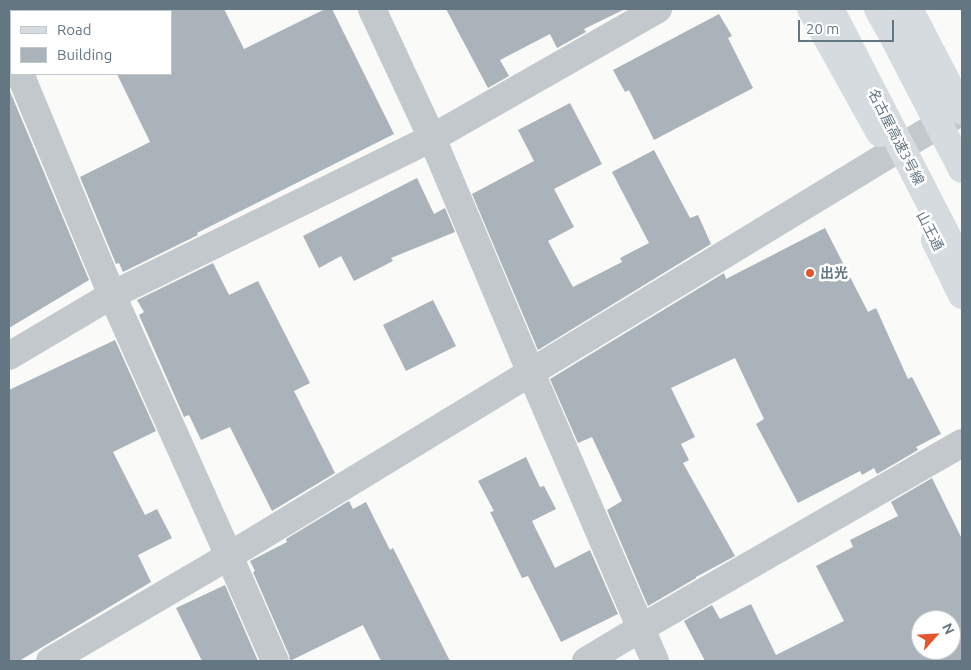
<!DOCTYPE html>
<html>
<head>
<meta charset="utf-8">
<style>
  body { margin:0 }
  #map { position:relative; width:971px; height:670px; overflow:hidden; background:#fafaf8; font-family:Ubuntu,sans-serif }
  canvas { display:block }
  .frame { position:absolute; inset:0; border:10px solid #657683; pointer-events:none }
  .legend { position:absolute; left:10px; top:10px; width:162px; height:65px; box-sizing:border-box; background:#fff; border:1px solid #c1c8cd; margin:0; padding:6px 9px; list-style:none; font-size:15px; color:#657683 }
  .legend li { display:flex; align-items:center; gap:10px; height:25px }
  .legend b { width:25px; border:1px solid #c1c8cd }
  .north { position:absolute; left:911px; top:610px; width:50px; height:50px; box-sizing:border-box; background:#fff; border:1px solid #c1c8cd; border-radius:50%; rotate:64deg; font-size:14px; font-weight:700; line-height:20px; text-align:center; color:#657683 }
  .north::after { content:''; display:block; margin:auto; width:18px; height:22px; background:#e4572e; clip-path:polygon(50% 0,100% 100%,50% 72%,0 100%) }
  .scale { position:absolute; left:798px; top:20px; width:96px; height:22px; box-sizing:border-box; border:2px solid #657683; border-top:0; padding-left:6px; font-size:15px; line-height:18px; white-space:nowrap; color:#657683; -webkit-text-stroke:4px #fff; paint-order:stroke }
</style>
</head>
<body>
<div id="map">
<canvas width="971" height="670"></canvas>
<div class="frame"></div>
<ul class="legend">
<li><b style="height:6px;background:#d6dbdf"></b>Road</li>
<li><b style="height:14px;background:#aab3b9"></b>Building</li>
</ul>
<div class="north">N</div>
<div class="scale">20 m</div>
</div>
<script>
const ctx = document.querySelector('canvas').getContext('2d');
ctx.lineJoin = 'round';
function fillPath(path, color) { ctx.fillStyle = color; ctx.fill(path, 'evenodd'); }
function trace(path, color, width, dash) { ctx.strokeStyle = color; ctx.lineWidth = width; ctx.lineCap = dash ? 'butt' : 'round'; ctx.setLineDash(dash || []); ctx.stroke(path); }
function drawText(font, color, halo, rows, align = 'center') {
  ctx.font = font + ' Ubuntu,"Noto Sans JP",sans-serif'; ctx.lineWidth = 5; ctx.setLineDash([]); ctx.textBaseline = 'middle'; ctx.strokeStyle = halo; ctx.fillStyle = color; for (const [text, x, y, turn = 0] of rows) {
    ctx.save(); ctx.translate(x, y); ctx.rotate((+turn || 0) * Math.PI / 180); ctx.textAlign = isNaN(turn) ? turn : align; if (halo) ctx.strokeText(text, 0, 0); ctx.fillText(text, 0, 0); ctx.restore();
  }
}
fillPath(new Path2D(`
  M171,9H224L244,49L325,9H332L394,134L197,233L198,235L123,272L119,263L116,264L80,177L150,142L117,74H171Z
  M446,9H625L584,29L586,32L557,48L550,34L500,60L509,76L488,88Z
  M719,14L732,36L728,38L753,88L654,140L629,90L625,92L613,70Z
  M9,89L89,280L9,328Z
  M570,103L602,164L554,189L574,227L548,241L573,287L622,262L620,258L649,243L612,172L654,150L690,218L698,215L711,244L538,350L472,194L534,161L518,130Z
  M417,178L434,214L445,208L455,232L391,258L393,261L354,281L341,256L319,268L303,236Z
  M825,228L868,312L876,308L908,379L912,377L941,434L916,447L918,450L877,474L874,468L862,475L860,471L798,503L756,424L764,419L735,358L671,388L695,437L681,444L689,460L683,463L735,556L696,577V578L648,606L607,510L622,501L592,437L578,443L550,379L724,273L726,279Z
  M213,263L229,295L258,281L310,383L294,391L335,473L272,511L230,427L201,440L189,415L184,417L139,315L144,312L137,300Z
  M433,300L456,346L406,371L383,325Z
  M115,340L156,431L113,452L145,515L157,509L172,538L138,555L151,582L19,661H9V390Z
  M526,457L540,487L544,486L556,509L532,521L555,568L590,550L618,614L561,642L528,576L522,578L490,512L494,511L478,481Z
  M932,478L962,539V661H705L684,621L712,605L720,619L751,604L776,655L844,621L816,566L853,547L850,540L898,516L891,502ZM921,620H951V650H921Z
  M349,501L353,509L366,502L390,550L393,548L450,661H381L363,625L290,661L289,655L253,572L255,571L250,561L287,542L286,539Z
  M225,585L258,661H202L176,608Z`), '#aab3b9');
trace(new Path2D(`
  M372,9L432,138L531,373L655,661
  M72,11L76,9
  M9,48L11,54
  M20,74L112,295L229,556L275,661
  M9,356L112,295L432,138L658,9
  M50,661L229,556L891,153L959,113
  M586,661L641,628L962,443`), '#c3c8cc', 28);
trace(new Path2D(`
  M811,9L880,133
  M909,9L962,111
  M935,240L962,295`), '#d6dbdf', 28);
trace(new Path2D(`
  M830,9L962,265
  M878,9L891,32L962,169`), '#d6dbdf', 28);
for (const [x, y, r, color] of [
  [810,273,5,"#e4572e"]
]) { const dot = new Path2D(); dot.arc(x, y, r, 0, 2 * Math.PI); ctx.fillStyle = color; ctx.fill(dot); trace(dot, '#fff', 2); }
drawText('14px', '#657683', '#fff', [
  ["名古屋高速3号線",896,137,63],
  ["山王通",930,231,63]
]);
drawText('bold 14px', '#657683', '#fff', [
  ["出光",820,273]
], 'left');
</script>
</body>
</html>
